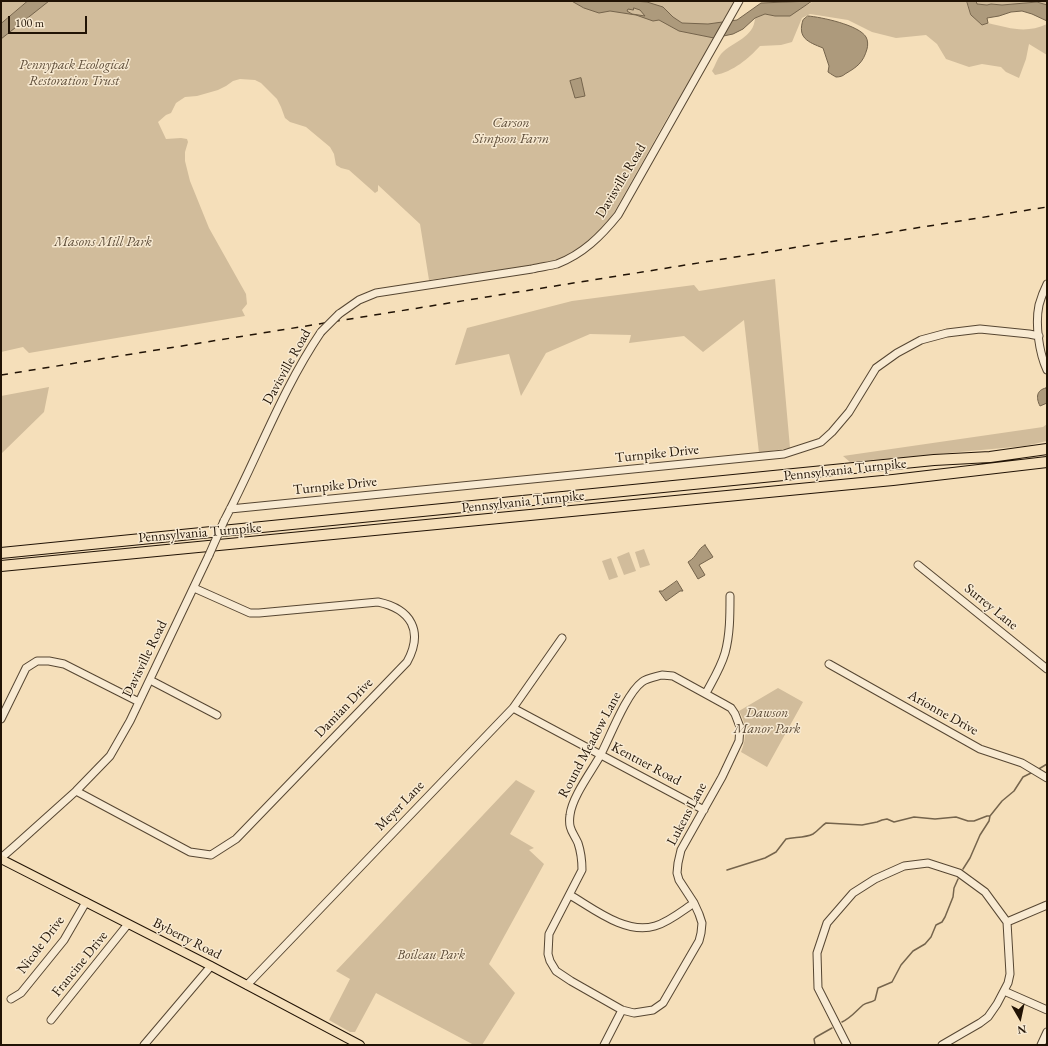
<!DOCTYPE html>
<html>
<head>
<meta charset="utf-8">
<style>
  body { margin:0 }
  #map { position:relative; width:1048px; height:1046px; overflow:hidden; background:#f5dfba; font-family:"EB Garamond",serif }
  canvas { display:block }
  .frame { position:absolute; inset:0; border:2px solid #211305; pointer-events:none }
  .north { position:absolute; left:1000px; top:998px; width:40px; height:40px; -webkit-text-stroke:3px #f8ead2; paint-order:stroke; rotate:171deg; font-size:11px; font-weight:700; line-height:16px; text-align:center; color:#211305 }
  .north::after { content:''; display:block; margin:auto; width:14px; height:18px; background:#211305; clip-path:polygon(50% 0,100% 100%,50% 72%,0 100%) }
  .scale { position:absolute; left:8px; top:16px; width:79px; height:18px; box-sizing:border-box; border:2px solid #211305; border-top:0; padding-left:5px; font-size:12px; line-height:14px; white-space:nowrap; color:#211305; -webkit-text-stroke:3px #f8ead2; paint-order:stroke }
</style>
</head>
<body>
<div id="map">
<canvas width="1048" height="1046"></canvas>
<div class="frame"></div>
<div class="north">N</div>
<div class="scale">100 m</div>
</div>
<script>
const ctx = document.querySelector('canvas').getContext('2d');
ctx.lineJoin = 'round';
function fillPath(path, color) { ctx.fillStyle = color; ctx.fill(path, 'evenodd'); }
function trace(path, color, width, dash) { ctx.strokeStyle = color; ctx.lineWidth = width; ctx.lineCap = dash ? 'butt' : 'round'; ctx.setLineDash(dash || []); ctx.stroke(path); }
function drawText(font, color, halo, rows, align = 'center') {
  ctx.font = font + ' "EB Garamond",serif'; ctx.lineWidth = 3; ctx.setLineDash([]); ctx.textBaseline = 'middle'; ctx.strokeStyle = halo; ctx.fillStyle = color; for (const [text, x, y, turn = 0] of rows) {
    ctx.save(); ctx.translate(x, y); ctx.rotate((+turn || 0) * Math.PI / 180); ctx.textAlign = isNaN(turn) ? turn : align; if (halo) ctx.strokeText(text, 0, 0); ctx.fillText(text, 0, 0); ctx.restore();
  }
}
fillPath(new Path2D(`
  M1,1H735L713,37L714,38L687,85L676,108L670,113L607,225L583,246L570,254L557,260L541,264L429,280L420,224L378,185V191L375,193L349,170L341,168L336,165L334,154L330,147L306,127L290,122L285,118L281,107L277,99L261,83L255,80L240,79L233,81L226,86L218,90L197,96L185,97L176,103L171,113L166,115L158,122L166,139L181,138L187,139L188,142L185,152V161L190,181L209,228L246,294L247,304L242,310L245,316L29,353L23,347L1,352Z
  M812,1H967L971,15L982,25L988,23C1009,28 1026,34 1047,24V55L1029,44L1026,59L1019,78L1006,72L1001,67L982,64L969,67L946,59L937,44L926,35L896,38L872,32L848,20L810,14L802,18L792,42L781,45L760,46C749,58 733,72 715,75L712,71C715,66 717,59 721,54C733,41 754,38 755,18L765,14L775,16L801,8L811,3Z
  M976,1H1047V5L1037,2L1002,5L991,4L987,5L977,4Z
  M775,279L790,448L759,453L744,320L703,352L684,336L629,343L631,335L590,334L546,353L521,396L509,354L455,365L467,328L572,301L694,285L699,291Z
  M49,387L44,412L1,454V396Z
  M1047,424V441L1025,446L850,462L843,456L1043,427Z
  M644,549L650,565L640,568L635,552Z
  M629,552L636,571L624,575L617,557Z
  M611,558L618,577L609,580L602,561Z
  M778,688L803,702L767,767L741,752C747,738 747,724 739,711Z
  M516,780L535,791L510,834L534,848L529,850L544,864L489,964L515,993L482,1045H474L376,993L355,1032H350L329,1020L350,979L336,971Z`), '#d1bc9b');
const water = new Path2D(`
  M28,1H49L1,39V24Z
  M572,1H634L647,2L663,7L673,17L682,23L708,24L737,20L761,3L812,1L790,16H775L765,14L755,18L743,29L733,34L714,38L679,31L659,20L653,21L636,15L610,11L599,13L584,8ZM634,8L640,10L645,16L632,14L627,11L628,9L633,10Z
  M967,1H976L977,4L987,5L991,4L1002,5L1037,2L1047,5V21L1032,14L1022,11L1011,12L999,16L987,18L988,23L982,25L971,15Z
  M808,16C821,17 859,25 866,37C868,40 868,46 867,49C863,63 857,67 845,74C843,76 840,77 836,77C834,76 831,74 828,72L829,66L823,48C808,42 797,38 803,20Z
  M581,78L585,96L575,98L570,81Z
  M1046,388H1047V403L1040,406C1036,398 1036,390 1046,388Z
  M705,545L713,557L699,565L705,575L698,579L688,562C698,556 697,549 705,545Z
  M677,581L683,591H680L666,601L659,591H662Z`);
fillPath(water, '#ad9a7c');
trace(water, '#75644c', 1);
trace(new Path2D(`
  M1037,770L1047,764
  M963,869L970,858L980,835L989,821L990,816L1002,801L1014,791L1023,777L1033,772
  M727,870L765,858L776,852L786,839C795,837 805,838 813,834C818,831 821,826 826,823L862,825L877,822L882,820L887,819L894,822L914,817L935,819L956,817L968,821H974L987,816H990
  M842,1022C851,1018 856,1011 863,1005C867,1002 871,1003 875,1000L878,988L892,982L901,965L913,951L925,944L931,937L936,925L942,922L945,917L953,897L954,888L958,879
  M815,1045L814,1039L816,1037L832,1028`), '#75644c', 1.5);
const minor = new Path2D(`
  M1047,284C1044,290 1041,298 1039,305C1035,324 1039,353 1047,370
  M339,314L359,300L376,293L532,269C540,267 549,266 557,264C583,254 601,236 618,215L739,1
  M230,509L784,454L821,442L832,432L849,412L876,368L897,353L921,340L947,333L980,329L1029,334L1039,336
  M224,521C257,459 281,391 321,332
  M918,565L1047,669
  M829,664L980,749L1022,763L1047,778
  M662,675L673,676L724,704L731,708L735,714L740,727L739,741L722,777L681,850L678,863L677,873L679,880L694,903L699,914L702,923L701,933L699,941L663,1003L653,1010L634,1013L622,1010L571,981L556,971L550,961L548,954L549,934L582,870C582,861 581,852 578,843C573,832 568,829 570,815C572,797 591,772 600,756C610,737 626,694 642,682C647,678 655,677 662,675Z
  M150,680L217,715
  M706,693C713,680 721,667 725,653C730,635 730,615 730,596
  M513,708L704,810
  M1,719L26,668L37,661H49L64,664L139,702
  M76,791L190,852L211,855L236,839L407,662C424,631 411,609 378,602L259,613H250L194,588
  M1,858L16,845L76,791L110,756L130,721L209,555
  M570,895C594,909 626,935 655,926C669,922 682,911 694,903
  M1007,922L1047,905
  M247,985L513,708L562,638
  M1004,991L1047,1010
  M11,999L21,993L64,940L86,902
  M51,1020L128,924
  M144,1045L211,966
  M604,1045L622,1010
  M847,1045L818,988L817,953L827,923L853,893L875,879L904,866L928,863L959,873L985,892L1007,922L1010,974L1008,983L997,1004L988,1017L980,1023L942,1045
  M1041,1045L1047,1032`);
const major = new Path2D(`
  M1,859L211,966L360,1045`);
const highway = new Path2D(`
  M1,553L934,460L990,457L1047,449
  M1,566L893,480L1047,462`);
trace(minor, '#564632', 9);
trace(major, '#211305', 10);
trace(highway, '#211305', 12);
trace(minor, '#f8ead2', 7);
trace(major, '#f5dfba', 8);
trace(highway, '#f5dfba', 10);
trace(new Path2D(`
  M1,375L1047,207`), '#211305', 1.5, [7, 7]);
const minorBridge = new Path2D(`
  M321,332L339,314
  M209,555L224,521`);
trace(minorBridge, '#564632', 9, []);
trace(minorBridge, '#f8ead2', 7);
drawText('italic 14px', '#5f4e3a', '#f8ead2', [
  ["Pennypack Ecological",74,65],
  ["Restoration Trust",74,81],
  ["Carson",511,123],
  ["Simpson Farm",511,139],
  ["Masons Mill Park",103,242],
  ["Dawson",767,713],
  ["Manor Park",767,729],
  ["Boileau Park",431,955]
]);
drawText('14px', '#211305', '#f8ead2', [
  ["Davisville Road",621,181,-59],
  ["Davisville Road",287,367,-61],
  ["Turnpike Drive",657,454,-6],
  ["Pennsylvania Turnpike",845,470,-6],
  ["Turnpike Drive",335,486,-6],
  ["Pennsylvania Turnpike",523,502,-6],
  ["Pennsylvania Turnpike",200,533,-5],
  ["Surrey Lane",991,607,39],
  ["Davisville Road",145,659,-64],
  ["Damian Drive",344,708,-46],
  ["Arionne Drive",943,713,29],
  ["Round Meadow Lane",590,745,-62],
  ["Kentner Road",646,764,28],
  ["Meyer Lane",400,806,-46],
  ["Lukens Lane",687,814,-62],
  ["Byberry Road",187,939,27],
  ["Nicole Drive",41,945,-53],
  ["Francine Drive",80,964,-51]
]);
</script>
</body>
</html>
